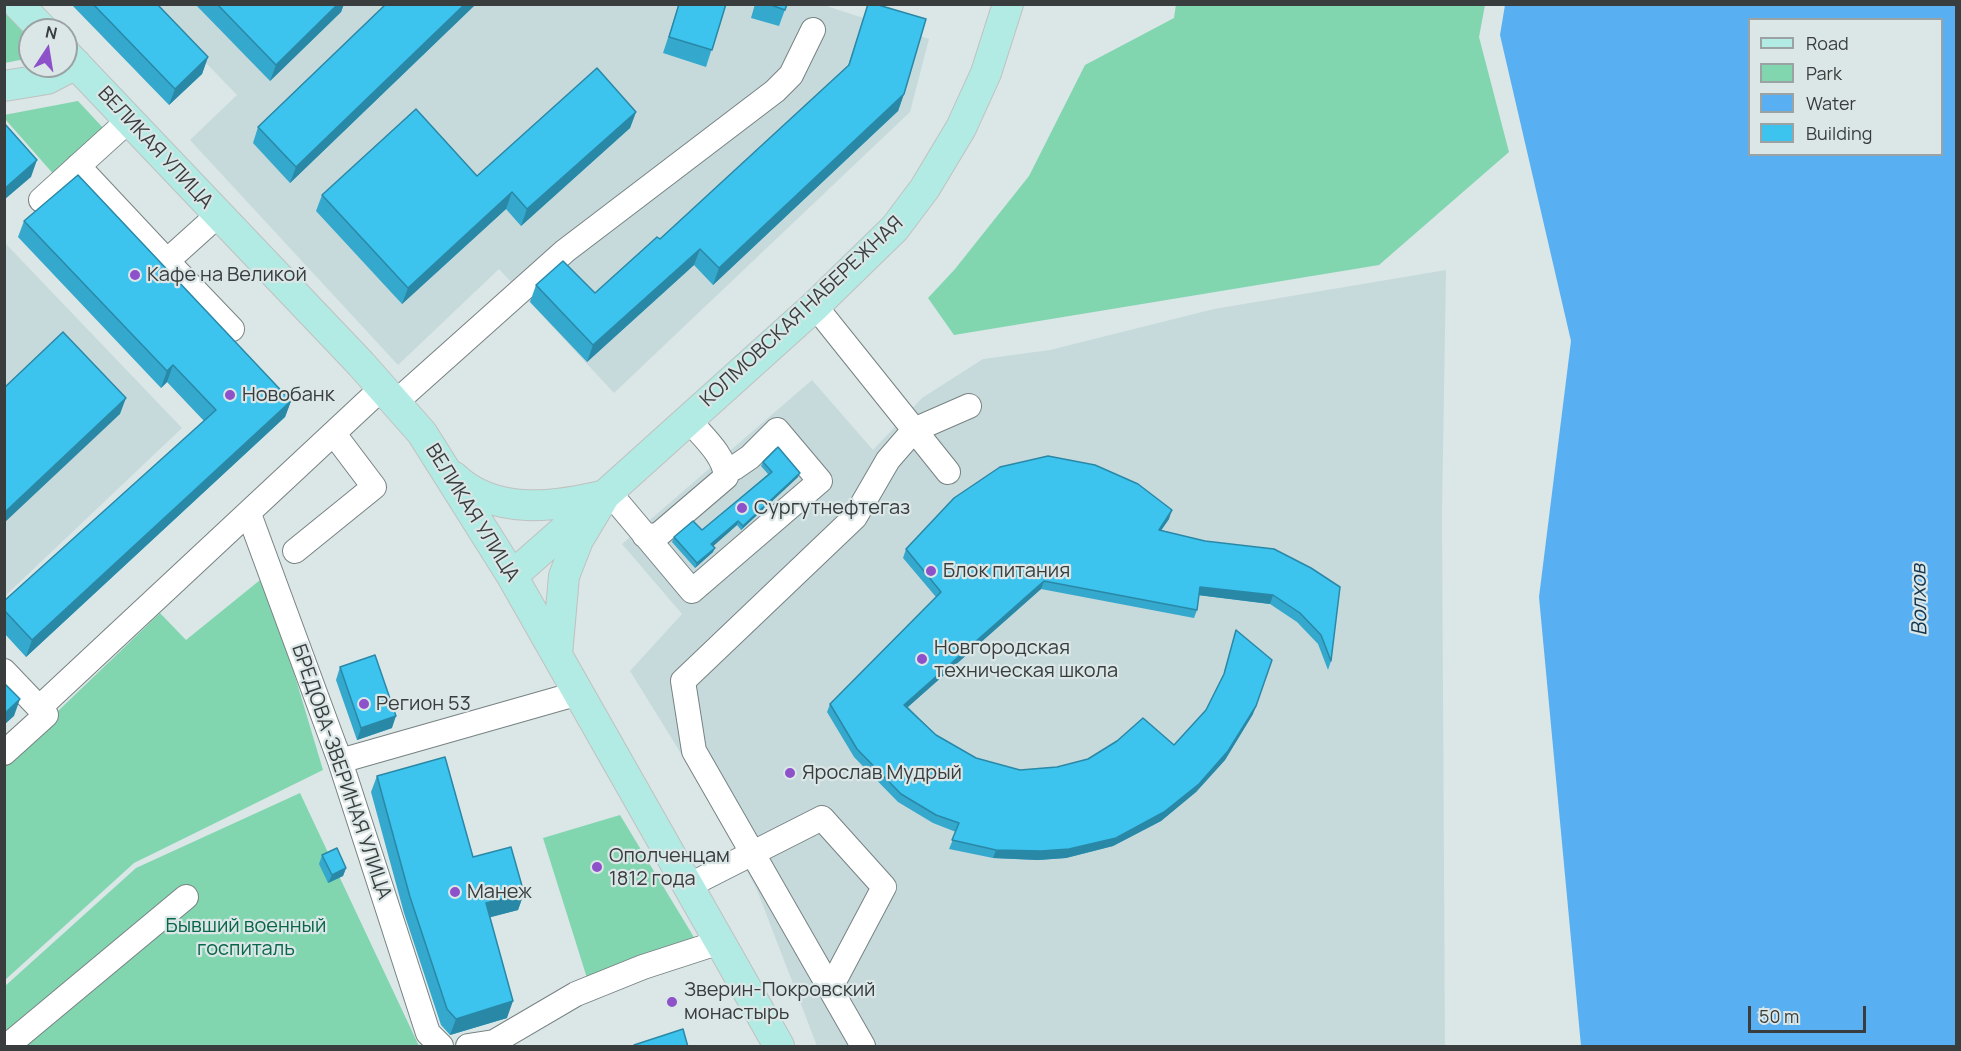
<!DOCTYPE html>
<html>
<head>
<meta charset="utf-8">
<style>
  body { margin:0 }
  #map { position:relative; width:1961px; height:1051px; overflow:hidden; background:#dbe6e7; font-family:Manrope,sans-serif }
  canvas { display:block }
  .frame { position:absolute; inset:0; border:6px solid #393d3d; pointer-events:none }
  .legend { position:absolute; left:1748px; top:18px; width:195px; height:138px; box-sizing:border-box; background:#dbe6e7; border:2px solid #9aa2a3; margin:0; padding:8px 10px; list-style:none; font-size:18px; color:#393d3d }
  .legend li { display:flex; align-items:center; gap:12px; height:30px }
  .legend b { width:30px; border:2px solid #9aa2a3 }
  .north { position:absolute; left:18px; top:18px; width:60px; height:60px; box-sizing:border-box; background:#dbe6e7; border:2px solid #9aa2a3; border-radius:50%; rotate:12deg; font-size:16px; font-weight:700; line-height:24px; text-align:center; color:#393d3d }
  .north::after { content:''; display:block; margin:auto; width:21px; height:27px; background:#8d52c9; clip-path:polygon(50% 0,100% 100%,50% 72%,0 100%) }
  .scale { position:absolute; left:1748px; top:1006px; width:118px; height:27px; box-sizing:border-box; border:3px solid #393d3d; border-top:0; padding-left:8px; font-size:18px; line-height:21px; white-space:nowrap; color:#393d3d; -webkit-text-stroke:4px #dbe6e7; paint-order:stroke }
</style>
</head>
<body>
<div id="map">
<canvas width="1961" height="1051"></canvas>
<div class="frame"></div>
<ul class="legend">
<li><b style="height:8px;background:#b2ebe3"></b>Road</li>
<li><b style="height:16px;background:#81d6b0"></b>Park</li>
<li><b style="height:16px;background:#58aff1"></b>Water</li>
<li><b style="height:16px;background:#3cc3ee"></b>Building</li>
</ul>
<div class="north">N</div>
<div class="scale">50 m</div>
</div>
<script>
const ctx = document.querySelector('canvas').getContext('2d');
ctx.lineJoin = 'round';
function fillPath(path, color) { ctx.fillStyle = color; ctx.fill(path, 'evenodd'); }
function trace(path, color, width, dash) { ctx.strokeStyle = color; ctx.lineWidth = width; ctx.lineCap = dash ? 'butt' : 'round'; ctx.setLineDash(dash || []); ctx.stroke(path); }
function drawText(font, color, halo, rows, align = 'center') {
  ctx.font = font + ' Manrope,sans-serif'; ctx.lineWidth = 4.5; ctx.setLineDash([]); ctx.textBaseline = 'middle'; ctx.strokeStyle = halo; ctx.fillStyle = color; for (const [text, x, y, turn = 0] of rows) {
    ctx.save(); ctx.translate(x, y); ctx.rotate((+turn || 0) * Math.PI / 180); ctx.textAlign = isNaN(turn) ? turn : align; if (halo) ctx.strokeText(text, 0, 0); ctx.fillText(text, 0, 0); ctx.restore();
  }
}
fillPath(new Path2D(`
  M820,4L929,39L910,112L614,393L499,269L398,365L190,140L237,95L150,5Z
  M5,243L182,428L5,596Z
  M1446,270L1442,513L1445,1046H817L757,890L706,794L630,671L682,614L622,544L812,380L873,450L922,398L983,359L1050,350L1214,309Z`), '#c6dadc');
fillPath(new Path2D(`
  M1176,4L1485,5L1479,37L1509,152L1379,265L954,335L928,298L955,269L1029,176L1085,65L1174,18Z
  M5,5L30,30V58L5,63Z
  M78,101L106,131L56,177L5,119L4,115Z
  M265,576L323,770L134,863L5,980V762L160,613L186,640Z
  M300,793L419,1046H5L4,987L136,868Z
  M620,815L695,939L587,978L543,838Z`), '#81d6b0');
fillPath(new Path2D(`
  M1505,5H1956V1046H1581L1539,597L1571,341L1500,35ZM1750,20H1942V154H1750Z`), '#58aff1');
const minor = new Path2D(`
  M78,166L167,261L218,215
  M41,200L129,120
  M167,261L232,329
  M815,306L948,472
  M396,402L565,251L775,91L791,75L813,30
  M608,491L692,591L820,481L777,430L750,457L734,468L725,466
  M249,514L340,761L428,1033L441,1046
  M644,535L657,536L726,477C725,455 702,436 688,419
  M295,551L374,487L334,434
  M4,671L46,715L4,753
  M39,708L383,387
  M335,747L340,761L579,693
  M688,886L822,818L884,887L830,989
  M7,1046L186,897
  M468,1046L494,1042L576,994L643,967L720,942
  M863,1046L694,751L683,681L855,517L888,460L914,430L969,406`);
const major = new Path2D(`
  M18,4L43,30
  M66,54L361,364L422,433L512,576L779,1046
  M4,86L47,79L76,64
  M454,477C495,516 556,507 605,495
  M512,576L587,510
  M557,655L564,576L578,540L605,495L815,306L895,228L925,188L961,128L986,73L1008,4`);
trace(minor, '#788283', 26);
trace(major, '#c0c1c1', 32);
trace(minor, '#fff', 24);
trace(major, '#b2ebe3', 30);
fillPath(new Path2D(`
  M71,4H157L208,57L202,74L169,105Z
  M195,4H344L341,12L270,81Z
  M386,4H476L290,183L253,143L258,127Z
  M679,4H726L706,67L663,53Z
  M755,4H787L779,26L751,18Z
  M868,4L904,94L898,111L713,285L694,265L587,362L530,302L536,285L595,293L660,239L848,66Z
  M636,112L630,128L521,226L506,209L402,304L316,211L322,195L477,176Z
  M24,221L291,401L285,417L26,657L4,633V601L204,421L167,382L161,388L18,237Z
  M763,462L798,477L741,530L737,525L713,546V552L695,568L672,542L674,537L702,530L768,474L761,466Z
  M1169,519L1161,530L1311,568L1331,661L1328,670L1318,644L1297,622L1270,604L1199,595L1197,610L1194,618L1041,589L908,707L936,735L976,758L1020,770L1057,767L1174,745L1206,710L1223,677L1236,630L1253,714L1225,760L1196,792L1161,821L1113,846L1066,858L1038,860L993,858L949,849L956,832L933,823L898,802L854,757L827,712L830,704L936,597L903,558L906,549Z
  M340,667L392,728L357,740L336,680Z
  M377,776L473,857L524,893L518,910L490,917L507,1018L450,1035L441,1025L404,913L371,792Z
  M322,855L346,868L343,876L328,883L319,864Z`), '#34a8cd');
fillPath(new Path2D(`
  M338,4H344L341,12L270,81L276,65Z
  M465,4H476L290,183L296,167Z
  M208,57L202,74L169,105L175,89Z
  M904,94L898,111L713,285L719,268Z
  M636,112L630,128L521,226L527,209Z
  M37,160L31,177L4,200V189Z
  M512,192L506,209L402,304L408,288Z
  M700,249L694,265L587,362L593,345Z
  M173,365L167,382L161,388L167,371Z
  M126,398L120,414L4,523V513Z
  M291,401L285,417L26,657L32,640Z
  M800,473L798,477L741,530L743,526Z
  M1172,510L1169,519L1156,538L1159,530Z
  M738,521L737,525L710,549L711,544Z
  M715,548L713,552L695,568L697,563Z
  M1044,581L1041,589L901,713L904,705Z
  M1200,587L1273,595L1270,604L1197,595Z
  M20,699L14,716L4,725V714Z
  M1256,706L1253,714L1225,760L1196,792L1161,821L1113,846L1066,858L1038,860L993,858L996,850Z
  M396,716L392,728L357,740L361,728Z
  M346,868L343,876L328,883L332,875Z
  M524,893L518,910L480,920L486,903Z
  M513,1001L507,1018L450,1035L456,1019Z`), '#2a88a7');
const building = new Path2D(`
  M93,4H157L208,57L175,89Z
  M217,4H338L276,65Z
  M386,4H465L296,167L258,127Z
  M679,4H726L712,50L669,37Z
  M768,4H787L785,10Z
  M868,4H875L926,19L904,94L719,268L700,249L593,345L536,285L563,261L595,293L657,237L660,239L849,65Z
  M597,68L636,112L527,209L512,192L408,288L322,195L416,109L477,176Z
  M4,123L37,160L4,189Z
  M78,175L291,401L32,640L4,610V601L216,410L173,365L167,371L24,221Z
  M63,332L126,398L4,513V388Z
  M778,447L800,473L743,526L738,521L711,544L715,548L697,563L674,537L693,521L702,530L772,472L763,462Z
  M1048,456L1095,465L1138,484L1172,510L1159,530L1205,541L1274,549L1311,568L1340,587L1331,661L1321,635L1300,613L1273,595L1200,587L1197,610L1044,581L904,705L936,735L976,758L1020,770L1057,767L1088,759L1117,741L1143,718L1174,745L1206,710L1224,674L1236,630L1272,660L1256,706L1228,751L1199,784L1164,812L1116,838L1069,849L1041,851L996,850L952,840L959,823L936,815L901,794L857,749L830,704L941,592L906,549L954,498L1000,467Z
  M375,655L396,716L361,728L340,667Z
  M4,683L20,699L4,714Z
  M445,757L473,857L511,847L524,893L486,903L513,1001L456,1019L447,1009L410,897L377,776Z
  M337,848L346,868L332,875L322,855Z
  M683,1029L688,1047H635L634,1045Z`);
fillPath(building, '#3cc3ee');
trace(building, '#2a88a7', 1.5);
for (const [x, y, r, color] of [
  [135,275,6,"#8d52c9"],
  [230,395,6,"#8d52c9"],
  [742,508,6,"#8d52c9"],
  [931,571,6,"#8d52c9"],
  [922,659,6,"#8d52c9"],
  [364,704,6,"#8d52c9"],
  [790,773,6,"#8d52c9"],
  [597,867,6,"#8d52c9"],
  [455,892,6,"#8d52c9"],
  [672,1002,6,"#8d52c9"]
]) { const dot = new Path2D(); dot.arc(x, y, r, 0, 2 * Math.PI); ctx.fillStyle = color; ctx.fill(dot); trace(dot, '#dbe6e7', 2); }
drawText('20px', '#393d3d', '#dbe6e7', [
  ["ВЕЛИКАЯ УЛИЦА",155,148,47],
  ["КОЛМОВСКАЯ НАБЕРЕЖНАЯ",802,312,-43],
  ["ВЕЛИКАЯ УЛИЦА",472,513,58],
  ["БРЕДОВА-ЗВЕРИНАЯ УЛИЦА",341,772,71]
]);
drawText('20px', '#393d3d', '#dbe6e7', [
  ["Кафе на Великой",147,275],
  ["Новобанк",242,395],
  ["Сургутнефтегаз",754,508],
  ["Блок питания",943,571],
  ["Новгородская",934,648],
  ["техническая школа",934,671],
  ["Регион 53",376,704],
  ["Ярослав Мудрый",802,773],
  ["Ополченцам",609,856],
  ["1812 года",609,879],
  ["Манеж",467,892],
  ["Зверин-Покровский",684,990],
  ["монастырь",684,1013]
], 'left');
drawText('20px', '#096749', '#dbe6e7', [
  ["Бывший военный",246,926],
  ["госпиталь",246,949]
]);
drawText('italic 21px', '#123651', '#dbe6e7', [
  ["Волхов",1920,600,-91]
]);
</script>
</body>
</html>
